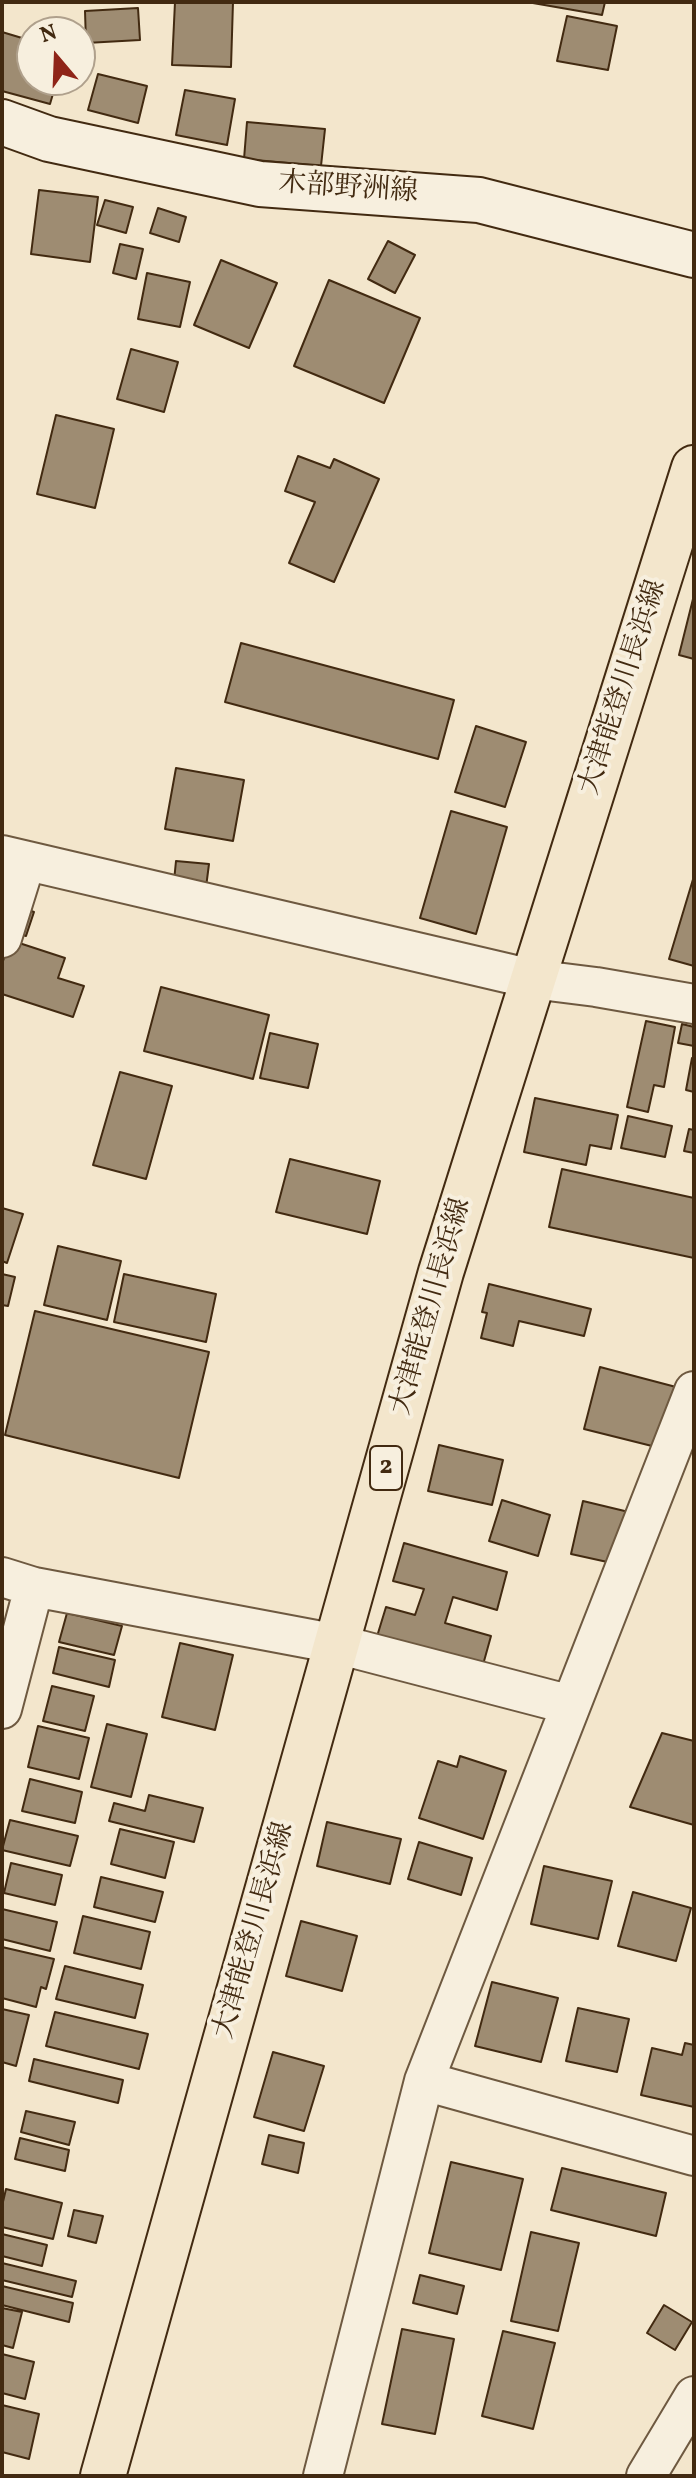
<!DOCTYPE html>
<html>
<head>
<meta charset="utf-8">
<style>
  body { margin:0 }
  #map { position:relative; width:696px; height:2478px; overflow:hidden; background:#f3e6cc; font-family:Vollkorn,serif }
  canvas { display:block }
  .frame { position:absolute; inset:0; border:4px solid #422a11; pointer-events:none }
  .north { position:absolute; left:16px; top:16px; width:80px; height:80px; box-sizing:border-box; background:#f7efde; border:2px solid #afa08c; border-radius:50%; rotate:341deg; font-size:22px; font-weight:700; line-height:32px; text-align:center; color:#422a11 }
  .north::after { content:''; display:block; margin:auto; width:28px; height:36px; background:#8f2418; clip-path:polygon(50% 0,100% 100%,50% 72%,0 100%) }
</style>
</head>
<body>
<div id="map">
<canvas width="696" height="2478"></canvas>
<div class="frame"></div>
<div class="north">N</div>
</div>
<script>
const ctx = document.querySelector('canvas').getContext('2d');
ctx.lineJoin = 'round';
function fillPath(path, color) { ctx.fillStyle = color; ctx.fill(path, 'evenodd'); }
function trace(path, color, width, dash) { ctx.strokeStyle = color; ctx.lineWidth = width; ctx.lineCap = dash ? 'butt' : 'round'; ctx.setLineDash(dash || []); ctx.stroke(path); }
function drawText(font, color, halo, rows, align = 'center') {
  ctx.font = font + ' Vollkorn,"Noto Serif JP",serif'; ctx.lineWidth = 8; ctx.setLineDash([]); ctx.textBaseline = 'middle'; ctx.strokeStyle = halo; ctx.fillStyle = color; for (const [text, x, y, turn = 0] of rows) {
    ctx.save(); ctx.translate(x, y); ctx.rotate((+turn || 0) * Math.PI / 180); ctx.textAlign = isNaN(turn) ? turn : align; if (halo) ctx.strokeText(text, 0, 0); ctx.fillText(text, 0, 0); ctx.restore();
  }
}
const building = new Path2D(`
  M175,2H233L231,67L172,65Z
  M527,2H605L602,15Z
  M138,8L140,40L86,43L85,11Z
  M567,16L617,26L608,70L557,61Z
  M2,32L32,41V80H57L50,104L2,91Z
  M98,74L147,86L138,123L88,110Z
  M185,90L235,99L227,145L176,135Z
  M247,122L325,129L321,166L244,159Z
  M39,190L98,197L90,262L31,254Z
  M105,200L133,207L126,233L97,225Z
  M158,208L186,217L179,242L150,233Z
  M388,241L415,255L395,293L368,279Z
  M120,244L143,249L136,279L113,273Z
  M221,260L277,283L249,348L194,325Z
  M147,273L190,282L180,327L138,319Z
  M329,280L420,318L384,403L294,366Z
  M131,349L178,362L164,412L117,399Z
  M56,415L114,429L95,508L37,494Z
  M298,456L330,468L334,459L379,479L334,582L289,563L315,502L285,491Z
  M694,595V659L679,655Z
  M241,643L454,700L438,759L225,702Z
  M476,726L526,742L505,807L455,792Z
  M176,768L244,780L233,841L165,829Z
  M451,811L507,827L476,934L420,918Z
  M176,861L209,864L205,895L173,891Z
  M694,876V966L669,959Z
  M20,907L34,912L26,936L11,931Z
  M10,940L65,958L58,978L84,986L73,1017L2,994V964Z
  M161,987L269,1015L253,1079L144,1051Z
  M646,1021L675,1027L664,1087L654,1085L648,1112L627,1107Z
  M682,1024L694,1027V1046L678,1043Z
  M270,1033L318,1044L308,1088L260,1078Z
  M692,1058L694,1059V1092L686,1090Z
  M120,1072L172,1086L146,1179L93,1165Z
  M535,1098L618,1115L611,1149L590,1145L586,1165L524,1152Z
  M628,1116L672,1126L665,1157L621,1148Z
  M689,1129L694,1130V1153L684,1151Z
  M290,1159L380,1181L367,1234L276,1212Z
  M562,1169L694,1198V1258L549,1227Z
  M2,1208L23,1214L7,1263L2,1261Z
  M58,1246L121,1261L107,1320L44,1305Z
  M2,1274L15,1277L8,1306L2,1305Z
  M124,1274L216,1294L206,1342L114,1322Z
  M489,1284L591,1309L584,1336L519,1321L513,1346L481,1338L487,1313L482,1312Z
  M35,1311L209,1352L179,1478L5,1435Z
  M600,1367L676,1387L660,1448L584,1429Z
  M439,1445L503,1460L492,1505L428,1491Z
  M502,1500L550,1515L538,1556L489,1541Z
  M583,1501L633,1513L621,1565L571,1554Z
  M404,1543L507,1572L497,1610L453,1597L445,1623L491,1636L481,1672L375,1643L386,1607L415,1615L424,1589L393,1581Z
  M67,1613L122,1626L114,1655L59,1642Z
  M180,1643L233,1655L215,1730L162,1717Z
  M59,1647L115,1660L109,1687L53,1673Z
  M52,1686L94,1696L85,1731L43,1721Z
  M107,1724L147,1734L131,1797L91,1787Z
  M38,1726L89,1738L79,1779L28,1767Z
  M662,1733L694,1741V1825L630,1807Z
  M460,1756L506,1771L483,1839L419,1818L438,1761L457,1767Z
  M30,1779L82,1792L75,1823L22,1811Z
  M149,1795L203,1808L194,1842L109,1821L114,1803L145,1811Z
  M10,1820L78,1836L70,1866L2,1850Z
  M327,1822L401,1839L390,1884L317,1866Z
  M120,1829L174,1842L165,1878L111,1864Z
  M419,1842L472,1858L461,1895L408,1879Z
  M11,1863L62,1875L55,1905L4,1893Z
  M544,1866L612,1881L598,1939L531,1924Z
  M101,1877L163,1892L155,1922L94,1907Z
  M633,1892L691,1908L676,1961L618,1946Z
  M2,1909L57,1922L50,1951L2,1939Z
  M83,1916L150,1932L141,1969L74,1953Z
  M301,1921L357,1936L342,1991L286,1976Z
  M2,1947L54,1959L46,1989L41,1987L36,2007L2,1998Z
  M65,1966L143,1985L135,2018L56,1999Z
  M492,1982L558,1998L541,2062L475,2046Z
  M578,2008L629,2019L617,2072L566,2061Z
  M2,2009L29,2015L16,2066L2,2062Z
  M55,2012L148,2034L139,2069L46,2046Z
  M685,2043L694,2045V2107L641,2095L652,2048L682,2055Z
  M273,2052L324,2066L304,2131L254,2117Z
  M34,2059L123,2080L118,2103L29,2081Z
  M26,2111L75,2122L69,2145L21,2132Z
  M269,2135L304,2143L298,2173L262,2164Z
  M20,2138L69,2150L65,2171L15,2159Z
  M451,2162L523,2179L501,2270L429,2253Z
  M562,2168L666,2193L656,2236L551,2210Z
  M6,2189L62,2203L53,2239L2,2227V2206Z
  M74,2210L103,2216L96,2243L68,2236Z
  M531,2232L579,2243L558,2331L511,2321Z
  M2,2234L47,2245L42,2266L2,2256Z
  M2,2263L76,2281L72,2297L2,2280Z
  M420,2275L464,2286L457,2314L413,2303Z
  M2,2286L73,2303L69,2322L2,2305Z
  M664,2305L692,2322L675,2350L647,2333Z
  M2,2308L22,2312L13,2348L2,2345Z
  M402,2329L454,2339L435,2434L382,2424Z
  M503,2331L555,2343L533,2429L482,2416Z
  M2,2354L34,2362L25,2399L2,2393Z
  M2,2405L39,2414L29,2459L2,2452Z`);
fillPath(building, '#9e8c72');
trace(building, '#422a11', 2);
const minor = new Path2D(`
  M2,855L532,979L596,987L694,1004
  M2,938L26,861
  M2,1577L34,1587L337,1644L571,1705
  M2,1709L34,1587
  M424,2081L694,2156
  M323,2476L424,2081L694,1391
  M646,2476L694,2396`);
const secondary = new Path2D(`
  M2,122L49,139L260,184L479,200L694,255`);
const primary = new Path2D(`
  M103,2476L441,1272L694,468`);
trace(minor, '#6e5940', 42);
trace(secondary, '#422a11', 48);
trace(primary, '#422a11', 48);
trace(minor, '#f7efde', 38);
trace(secondary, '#f7efde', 44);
trace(primary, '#f3e6cc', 44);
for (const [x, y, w] of [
  [386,1468,32]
]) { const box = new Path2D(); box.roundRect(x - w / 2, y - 22, w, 44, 6); ctx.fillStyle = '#f7efde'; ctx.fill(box); trace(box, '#422a11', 2); }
drawText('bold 26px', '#422a11', null, [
  ["2",386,1468]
]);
drawText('28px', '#422a11', '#f7efde', [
  ["木部野洲線",348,190,4],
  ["大津能登川長浜線",625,688,-72],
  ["大津能登川長浜線",433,1307,-74],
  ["大津能登川長浜線",256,1931,-74]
]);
</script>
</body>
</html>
